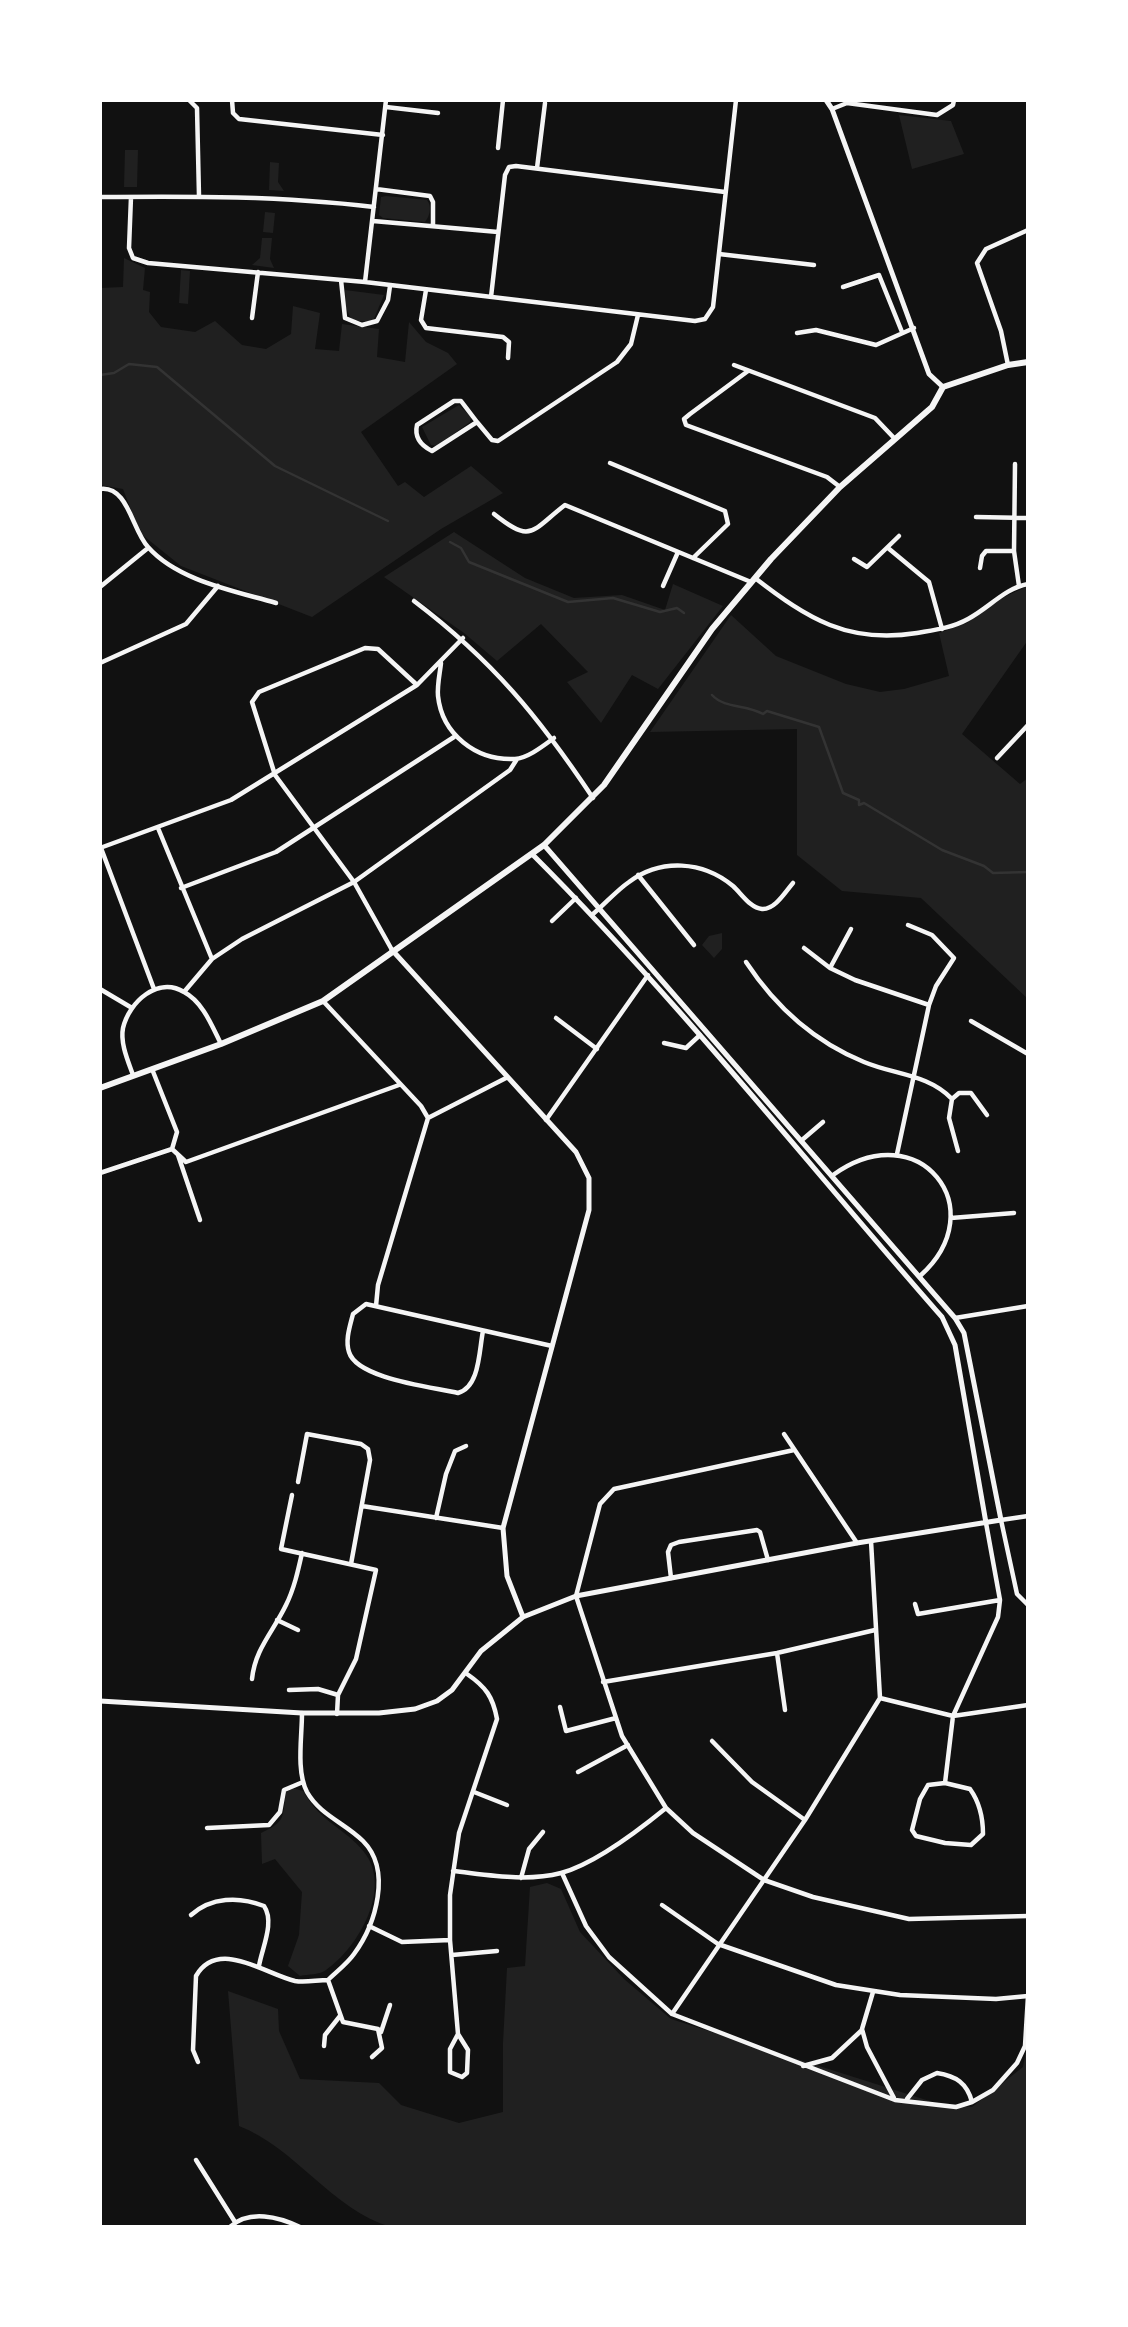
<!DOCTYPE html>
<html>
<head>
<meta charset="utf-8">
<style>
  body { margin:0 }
  #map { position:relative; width:1128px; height:2327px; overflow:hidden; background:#111; font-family:"Source Sans 3",sans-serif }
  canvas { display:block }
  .frame { position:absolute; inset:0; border:102px solid #fff; pointer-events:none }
</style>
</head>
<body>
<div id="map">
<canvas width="1128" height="2327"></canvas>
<div class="frame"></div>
</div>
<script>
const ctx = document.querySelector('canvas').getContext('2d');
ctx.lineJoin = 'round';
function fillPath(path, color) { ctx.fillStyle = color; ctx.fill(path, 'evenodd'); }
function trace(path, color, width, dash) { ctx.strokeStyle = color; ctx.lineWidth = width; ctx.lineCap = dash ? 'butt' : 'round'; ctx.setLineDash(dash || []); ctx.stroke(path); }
fillPath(new Path2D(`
  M899,115L951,121L964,154L912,169Z
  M125,150H138L137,187H124Z
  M270,162L279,163L278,182L284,191L269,190Z
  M386,196L427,200C432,206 430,216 425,222L383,218L379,215L381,197Z
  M265,212L275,213L273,233L263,232Z
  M262,238H272L270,259L274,268L252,265L260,258Z
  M124,258L145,268L143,290L150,292L149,312L161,327L195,332L215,321L242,345L266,349L291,334L293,306L320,313L315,349L339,351L342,324L379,329L377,357L405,362L409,322L426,342L448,353L457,364L361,432L398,486L405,482L424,497L471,466L503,493L441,529L312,617L181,566L140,533L123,489L100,485V288L123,287Z
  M181,270L190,271L188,304L179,303Z
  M345,290L384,295L373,321H352L346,308Z
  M459,405L471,417L470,422L437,446L431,445L422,427Z
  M454,532L525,578L574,598L622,595L665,610L673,584L723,606L658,689L632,675L601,723L567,682L588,672L541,624L497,661L464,633L384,577Z
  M1028,586V640L962,734L1020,784L1028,778V999L921,898L842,891L797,855V729L650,732L731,615L776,656L846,684L880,692L904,689L949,676L939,633L967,623L1002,598Z
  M722,933V949L714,958L702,945L709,936Z
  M292,1788L303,1791C322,1824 344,1827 364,1852C393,1888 358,1948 326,1970C320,1975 308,1974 300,1976L288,1966L299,1935L302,1892L275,1859L262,1864L261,1833C287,1821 282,1817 286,1792Z
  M547,1883L561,1889L580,1932L624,1979L671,2019L942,2105L972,2107L1023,2067L1028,2040V2227H391C331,2209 296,2148 239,2126L228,1991L278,2009L279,2031L300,2079L379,2083L401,2105L459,2123L503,2112V2043L507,1968L525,1966L530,1887Z`), '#202020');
trace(new Path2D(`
  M100,375L114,373L129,364L157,367L275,466L388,521
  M450,542L461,548L469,562L568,602L613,598L660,612L677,608L684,613
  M712,695C725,709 746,704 763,714L767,711L819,727L843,793L859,800V805L864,803L942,850L984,866L993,873L1028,872`), '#333', 2.5);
trace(new Path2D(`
  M189,100L197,108L199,196
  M232,100L233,113L239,119L383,135
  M386,107L438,113
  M832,109L847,103L937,115L953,105L954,100
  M498,148L503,100
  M537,168L545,103
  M376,189L430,196L433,202V226
  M100,197C191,196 283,196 374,207
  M131,197L129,248L133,258L148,263L365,282L695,321L705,319L713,307L736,100
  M373,221L498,232
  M719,254L814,265
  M341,280L345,318L362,325L377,321L388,300L390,286
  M365,282L386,100
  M843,287L879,275L902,332
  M426,290L421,320L426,328L503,337L509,342L508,358
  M491,297L505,175L509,167L516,166L725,192
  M252,318L258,272
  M797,333L816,330L876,345L914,328
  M734,365L875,418L895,439
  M1008,365L1001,331L977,263L986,249L1028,230
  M748,371L690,414L684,419L686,425L827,477L840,487
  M477,422L461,401H454L417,425C414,438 422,446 432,451L477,422L492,440L498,441L617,362L631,344L638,315
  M610,463L725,511L728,524L693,558
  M1015,464L1014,551L1019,586
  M100,489C128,485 132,530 148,547C178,581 235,591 276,603
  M494,514C532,544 530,532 565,505L751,582
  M976,517L1028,518
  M888,548L929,582L942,629
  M854,559L867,567L899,536
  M980,568L982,556L986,551H1014
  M755,578C808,619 848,644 917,633C934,630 952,628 968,619C989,608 1005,588 1028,584
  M663,586L678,552
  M100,587L148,548
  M414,601C492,660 539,717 593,798
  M100,663L186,624L218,586
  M441,663C440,673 437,685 438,696C442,734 476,761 515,759C528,758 543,746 554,738
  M997,758L1028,725
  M158,828L212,959L184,992
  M100,848L231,800L417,685L463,638
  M101,848L154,989
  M638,875L694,945
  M181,888L276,852L454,737
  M593,914C605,904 616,891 629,882C661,858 703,861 733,886C741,893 750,908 762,909C775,910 786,891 793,883
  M552,921L576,898
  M851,929L830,968L855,980L929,1005
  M804,948L830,968
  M392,950L354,882L275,775L252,702L259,692L365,648L378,649L417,685
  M212,959L242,939L354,882L510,770L517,759
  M746,962C775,1006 815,1042 864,1062C895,1075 928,1074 952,1099L959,1093H971L987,1115
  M100,989L132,1008
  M323,1001L421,1106L428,1118
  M556,1018L597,1049
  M971,1021L1028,1054
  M664,1043L686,1048L700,1035
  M152,1069L177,1132L172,1149L186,1162L399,1085
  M133,1075C128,1061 120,1043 123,1028C129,1002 158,976 184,992C203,1002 212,1026 221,1044
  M952,1099L949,1118L958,1151
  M546,1120L648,975
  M802,1140L823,1122
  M897,1154L929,1005L936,986L954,958L932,935L908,925
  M178,1155L200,1220
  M100,1173L172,1149
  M833,1175C919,1113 995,1209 920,1276
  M951,1218L1014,1213
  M376,1306L378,1285L428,1118L506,1078
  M955,1318L1028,1306
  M483,1331C479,1350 480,1387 458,1393C433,1387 357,1379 349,1352C345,1340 350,1326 353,1314L366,1304L552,1346
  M784,1434L857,1543
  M794,1450L614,1489L600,1504L576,1596L622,1736L666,1808L693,1833L764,1880L813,1897L909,1919L1028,1916
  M298,1482L307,1434L361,1444L368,1449L370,1460L351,1564
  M362,1506L503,1528
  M1028,1516L1001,1520L1017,1594L1028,1605
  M436,1518L446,1474L455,1451L466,1446
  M671,1578L668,1552L671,1545L679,1542L757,1530L760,1532L768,1560
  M915,1604L918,1614L1000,1600
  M277,1620L298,1630
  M777,1653L785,1710
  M252,1679C255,1649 273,1632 286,1605C294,1589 298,1571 302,1553
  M603,1682L777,1653L875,1630
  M289,1690L318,1689L338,1695L356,1659L376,1570L281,1549L292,1495
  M880,1698L953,1716L1028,1705
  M560,1707L566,1731L616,1718
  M337,1714L338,1695
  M712,1741L752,1782L805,1820
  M578,1772L628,1745
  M945,1783L953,1716L998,1617L1000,1600L986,1523
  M945,1783L970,1789C980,1803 983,1817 983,1834L971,1845L945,1843L916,1836L912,1830L920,1799L928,1785Z
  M474,1792L507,1805
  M207,1828L269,1825L280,1812L284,1790L303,1782
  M453,1871C489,1875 526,1882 561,1873C595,1864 639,1830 666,1808
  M562,1873L586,1926L609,1957L672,2014L895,2100L956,2107L972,2102L993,2090L1017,2063L1025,2046L1028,1996
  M521,1878L529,1849L543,1832
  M662,1905L718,1944L836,1985L900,1995L996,1999L1028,1996
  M191,1915C211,1897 239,1896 264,1906C275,1922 262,1948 259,1966
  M369,1926L402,1942L450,1940
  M452,1955L497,1951
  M328,1980L343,2022L378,2029L382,2048L372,2057
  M873,1992L862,2029L867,2047L894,2098
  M672,2014L805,1820L880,1698L871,1541
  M381,2032L390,2005
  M458,2034L450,2049V2072L462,2077L467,2073L468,2050L458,2034L450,1940V1895L459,1833L497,1719C493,1697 486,1687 467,1674
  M324,2046L325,2035L340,2016
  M198,2062L193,2050L196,1976C218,1938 265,1974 295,1981C305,1983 317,1980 328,1980C336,1972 347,1964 354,1954C376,1924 392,1870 363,1841C345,1823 320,1815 307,1792C296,1771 302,1737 302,1713
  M803,2066L832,2058L862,2030
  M907,2099L922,2080L937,2073C956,2076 967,2083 972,2102
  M196,2160L235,2222
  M230,2227C249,2209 279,2217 300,2227`), '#f5f5f5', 4.5);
trace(new Path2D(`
  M826,100L832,109L929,374L943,387
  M532,854C678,1000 806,1162 942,1317L955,1345L986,1523
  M392,950L576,1152L589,1178V1210L503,1528L507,1576L523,1617
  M100,1701L302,1713H379L415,1709L437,1701L452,1690L481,1651L523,1617L576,1596L857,1543L1001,1520L964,1333L955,1318L544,845`), '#f5f5f5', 5);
trace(new Path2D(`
  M100,1088L221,1044L323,1001L544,845L604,785L712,629L771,559L840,487L932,407L943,387L1008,365L1028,362`), '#f5f5f5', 6);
</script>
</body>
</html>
